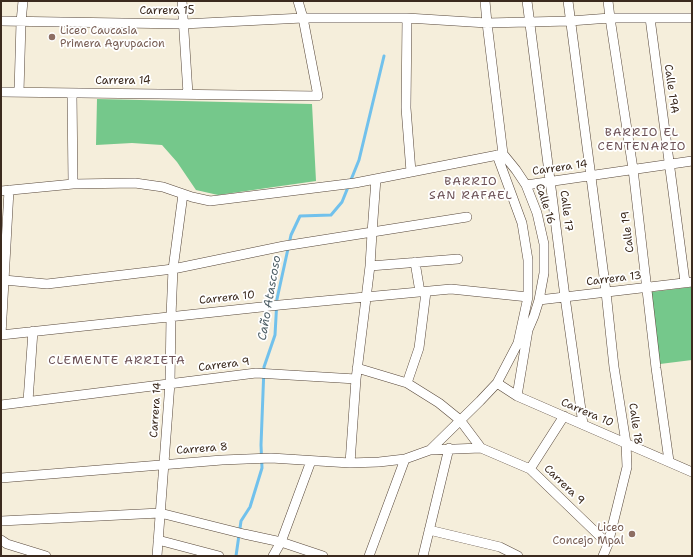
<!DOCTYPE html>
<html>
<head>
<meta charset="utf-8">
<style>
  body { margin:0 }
  #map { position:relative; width:693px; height:557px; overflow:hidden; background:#f5eedb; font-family:"Shantell Sans",sans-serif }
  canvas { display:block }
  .frame { position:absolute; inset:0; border:2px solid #3b2a1e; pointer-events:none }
</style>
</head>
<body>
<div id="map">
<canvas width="693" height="557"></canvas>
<div class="frame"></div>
</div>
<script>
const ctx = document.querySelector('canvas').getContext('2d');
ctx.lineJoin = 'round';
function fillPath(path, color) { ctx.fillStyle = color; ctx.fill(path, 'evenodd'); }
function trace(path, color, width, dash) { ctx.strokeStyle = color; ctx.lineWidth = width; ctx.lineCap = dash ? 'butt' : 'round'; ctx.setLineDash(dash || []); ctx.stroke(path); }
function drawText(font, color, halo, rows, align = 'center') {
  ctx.font = font + ' "Shantell Sans",sans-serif'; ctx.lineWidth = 3.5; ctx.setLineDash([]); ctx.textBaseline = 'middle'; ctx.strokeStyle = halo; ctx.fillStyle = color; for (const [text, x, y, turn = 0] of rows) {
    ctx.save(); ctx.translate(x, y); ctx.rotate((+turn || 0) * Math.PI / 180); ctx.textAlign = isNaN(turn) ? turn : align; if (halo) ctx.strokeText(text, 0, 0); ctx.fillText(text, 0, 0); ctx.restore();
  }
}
fillPath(new Path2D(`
  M97,99L312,104L316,181L218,195L196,190L177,162L162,145L132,143L96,145Z
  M692,287V360L660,364L651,292Z`), '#75c88b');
trace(new Path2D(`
  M236,556L241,521L250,507L262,468L261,445L264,367L275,335L277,299L291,235L300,216L331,215L342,202L359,160L384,56`), '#71c1ec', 3);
const street = new Path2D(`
  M182,1L188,94
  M485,1L487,23L503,154L516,170L526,185L537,213L544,244V273L539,300L534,316L528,330L517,396
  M527,1L565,297L583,424
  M568,1L606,292L614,367L626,443L627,467L608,544L603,556
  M608,1L610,18L633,169L656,368L669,461
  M407,18L406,108L411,172
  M650,18L685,282
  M1,21L183,24L303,18H407L487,23L570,21L610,18H692
  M1,92L318,96L303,18L298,1
  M19,92L21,22L23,1
  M72,93L73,184
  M526,185L692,161
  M1,191L73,184L135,183L163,187L192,197L210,201L355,183L503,154
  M415,262L420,292
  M370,266L458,259
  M4,280L47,284L173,269L284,246L467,217
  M539,300L692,282
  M1,335L280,305L451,289L528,297
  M1,335L9,190
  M357,368L407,383L439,403L460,420L481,448L530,469L608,544
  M407,383L419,348L426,292
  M497,383L517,396L692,472
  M28,401L33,331
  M1,405L256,373L356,379
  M430,450L480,401L497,383L518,343L528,297V260L522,223L497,155
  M350,463L356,379L370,266L372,233L376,179
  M530,469L564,416
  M1,478L222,460L271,458L350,463L379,462L405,459L430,450L481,448
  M1,521L160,513L244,534L281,542L323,556
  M429,530L500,547L518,556
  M1,540L7,544L46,556
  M158,540L219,556
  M157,556L170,383L171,316L173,269L183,194
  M273,556L281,542L311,461
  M369,556L405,459
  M423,556L449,448`);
trace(street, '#57473a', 10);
trace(street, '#fff', 9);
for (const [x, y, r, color] of [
  [52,37,4,"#8d6e63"],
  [632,534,4,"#8d6e63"]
]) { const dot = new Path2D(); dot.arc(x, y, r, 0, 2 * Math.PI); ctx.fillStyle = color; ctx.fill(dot); trace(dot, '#fff', 1.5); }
drawText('11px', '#3b2a1e', '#fff', [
  ["Carrera 15",167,11],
  ["Carrera 14",123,81],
  ["Calle 19A",671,89,82],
  ["Carrera 14",560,168,-8],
  ["Calle 16",545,204,72],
  ["Calle 17",566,211,83],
  ["Calle 19",628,232,-97],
  ["Carrera 13",614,279,-7],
  ["Carrera 10",227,298,-6],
  ["Carrera 9",224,365,-7],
  ["Carrera 14",156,410,-86],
  ["Carrera 10",587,413,23],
  ["Calle 18",635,424,82],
  ["Carrera 8",202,449,-4],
  ["Carrera 9",564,485,44]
]);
drawText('11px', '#785e54', '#fff', [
  ["Liceo Caucasia",60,31],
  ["Primera Agrupacion",60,44],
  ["Liceo",624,528,"right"],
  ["Concejo Mpal",624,541,"right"]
], 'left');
ctx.letterSpacing = '1px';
drawText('12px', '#6c5155', '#fff', [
  ["BARRIO EL",642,133],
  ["CENTENARIO",642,147],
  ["BARRIO",471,182],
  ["SAN RAFAEL",471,196],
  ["CLEMENTE ARRIETA",117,361]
]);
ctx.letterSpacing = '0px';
drawText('italic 12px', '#4e5f66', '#fff', [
  ["Caño Atascoso",270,298,-80]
]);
</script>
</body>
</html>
